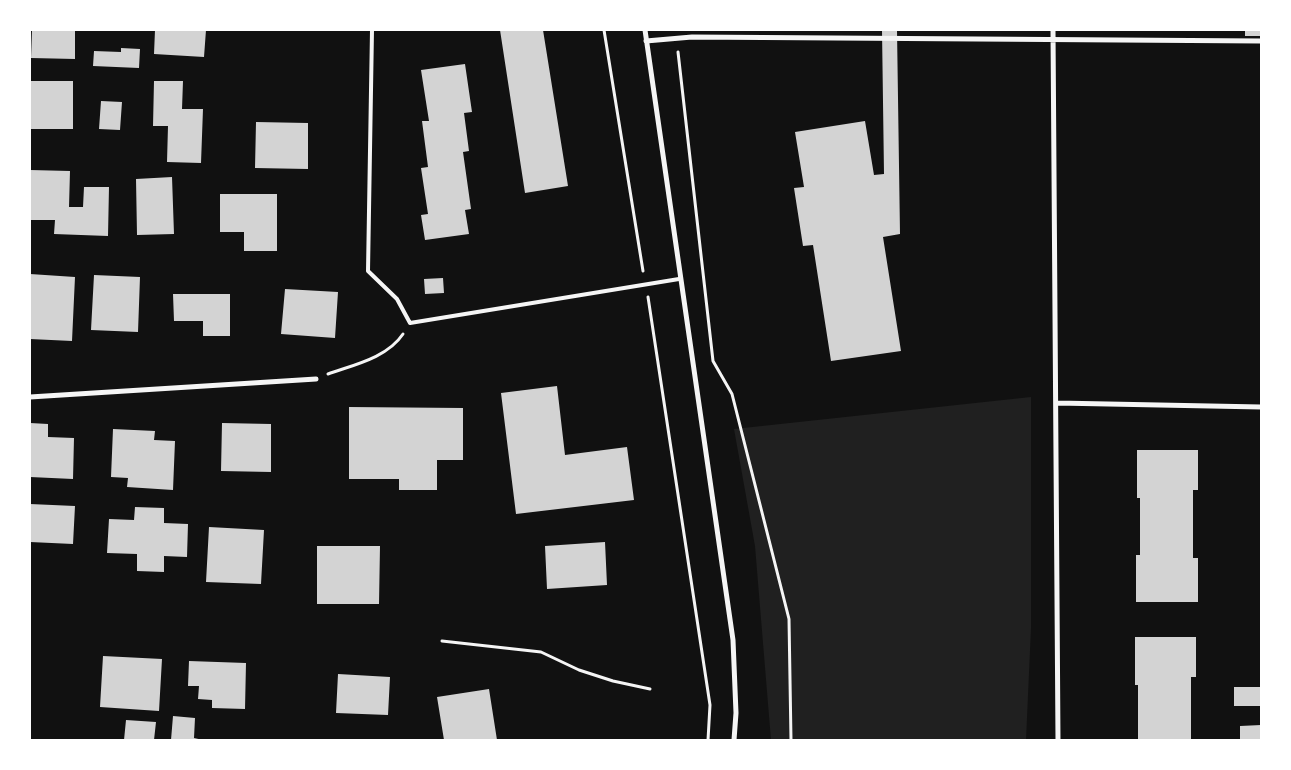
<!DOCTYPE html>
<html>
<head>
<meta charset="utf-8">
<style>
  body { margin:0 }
  #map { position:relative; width:1291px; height:770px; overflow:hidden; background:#111; font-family:"Noto Sans",sans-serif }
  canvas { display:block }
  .frame { position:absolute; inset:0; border:31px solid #fff; pointer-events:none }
</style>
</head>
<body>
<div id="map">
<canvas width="1291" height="770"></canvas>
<div class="frame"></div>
</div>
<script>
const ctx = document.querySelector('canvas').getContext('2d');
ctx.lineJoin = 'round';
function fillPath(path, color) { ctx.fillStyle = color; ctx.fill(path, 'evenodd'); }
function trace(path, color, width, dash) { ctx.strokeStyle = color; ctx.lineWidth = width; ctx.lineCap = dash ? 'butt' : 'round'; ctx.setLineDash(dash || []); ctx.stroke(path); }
fillPath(new Path2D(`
  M1031,397V628L1026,740H771L755,546L734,429Z`), '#202020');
fillPath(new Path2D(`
  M32,30H75V59L31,58Z
  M155,30H206L204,57L154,54Z
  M500,30H543L568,186L525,193Z
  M882,30H897L900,234L883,237L901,351L831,361L813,245L803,246L794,188L804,187L795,132L865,121L874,175L884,174Z
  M1245,30H1261V36H1245Z
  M121,48L140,49L139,68L93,66L94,51L121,52Z
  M465,64L472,112L464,113L469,151L463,152L471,209L465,210L469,234L425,240L421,215L428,214L421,168L428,167L422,121H429L421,70Z
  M30,81H73V129H30Z
  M154,81H183L182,109H203L201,163L167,162L168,126H153Z
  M101,101L122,102L120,130L99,129Z
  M256,122L308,123V169L255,168Z
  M30,170L70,171L69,207H83L84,187H109L108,236L54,234L55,220H30Z
  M172,177L174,234L137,235L136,179Z
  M220,194H277V251H244V232H220Z
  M30,274L75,277L72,341L30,339Z
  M94,275L140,277L138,332L91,330Z
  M443,278L444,293L425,294L424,279Z
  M285,289L338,292L335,338L281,334Z
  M173,294H230V336H203V321H174Z
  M557,386L565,455L627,447L634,500L516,514L501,393Z
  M349,407L463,408V460H437V490H399V479H349Z
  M30,423L48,424V437L74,438L73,479L30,477Z
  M222,423L271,424V472L221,471Z
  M113,429L155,431L154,440L175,441L173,490L127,487L128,478L111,477Z
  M1137,450H1198V490H1193V558H1198V602H1136V555H1140V498H1137Z
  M30,504L75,506L73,544L30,542Z
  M135,507L164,508V523L188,524L187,557L164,556V572L137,571V554L107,553L109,519L134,520Z
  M209,527L264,530L261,584L206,582Z
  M605,542L607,585L547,589L545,546Z
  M317,546H380L379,604H317Z
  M1135,637H1196V677H1191V740H1138V685H1135Z
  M103,656L162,659L159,711L100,707Z
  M189,661L246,663L245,709L212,708V700L198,699L199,686H188Z
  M338,674L390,677L388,715L336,713Z
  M1234,687H1261V706H1234Z
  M489,689L497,740H444L437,697Z
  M173,716L195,718L194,738L203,740H171Z
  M126,720L156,722L154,740H124Z
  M1261,725V740H1240V726Z`), '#d3d3d3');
trace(new Path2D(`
  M604,30L643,271
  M678,52L713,361L732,394L789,619L791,740
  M648,297L710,705L708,740
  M328,374C353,365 387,358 403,334
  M442,641L541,652L579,670L613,681L650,689`), '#f5f5f5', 3);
trace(new Path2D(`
  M372,30L368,271L397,299L410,323L679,279`), '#f5f5f5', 4);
trace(new Path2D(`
  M645,30L733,640L736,713L734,740
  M1053,30L1058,740
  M646,41L692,37L1261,41
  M30,397L316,379
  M1057,403L1261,407`), '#f5f5f5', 5);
</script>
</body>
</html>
